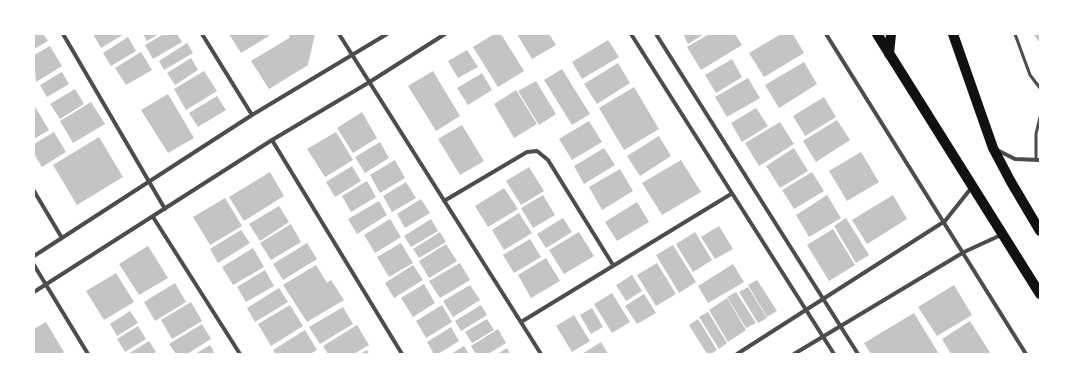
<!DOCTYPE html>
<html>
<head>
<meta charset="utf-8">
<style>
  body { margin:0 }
  #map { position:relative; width:1074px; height:388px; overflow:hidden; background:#fff; font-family:Ubuntu,sans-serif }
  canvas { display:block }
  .frame { position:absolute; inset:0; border:35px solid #fff; pointer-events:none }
</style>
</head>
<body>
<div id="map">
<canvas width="1074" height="388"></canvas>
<div class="frame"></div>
</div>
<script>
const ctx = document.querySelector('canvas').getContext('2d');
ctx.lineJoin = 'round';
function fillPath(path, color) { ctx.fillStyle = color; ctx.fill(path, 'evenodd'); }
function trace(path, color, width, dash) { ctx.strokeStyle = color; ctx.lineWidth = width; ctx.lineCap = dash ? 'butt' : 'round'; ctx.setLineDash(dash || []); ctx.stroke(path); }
fillPath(new Path2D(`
  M34,34H43L48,41L34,49Z
  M93,34H124L101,48Z
  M143,34H159L147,41Z
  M164,34H177L182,42L153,59L145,45Z
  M229,34H268L269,36L241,53Z
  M290,34H315L308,65L269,89L251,61L289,38Z
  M494,34H501L524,71L498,87L473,47Z
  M517,34H549L556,45L532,59Z
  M683,34H704L688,44Z
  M709,34H735L742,45L701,70L687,47Z
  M781,34H793L804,53L764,77L749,53Z
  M1035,34H1040V43L1034,35Z
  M128,37L136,51L111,66L103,53Z
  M608,40L619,57L582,79L572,62Z
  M187,43L193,53L164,70L159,61Z
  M50,46L62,66L36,82L34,55Z
  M467,50L478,67L458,78L448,61Z
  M141,52L152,70L126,85L115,68Z
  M191,58L198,70L175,85L167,73Z
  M732,59L742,77L716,93L705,75Z
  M804,62L817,84L779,108L765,85Z
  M618,63L630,83L597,104L584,84Z
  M562,69L590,114L572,125L544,80Z
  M204,71L217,91L186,110L174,89Z
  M433,71L460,116L436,131L408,86Z
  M62,72L69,84L47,97L40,85Z
  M482,73L492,90L468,105L457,88Z
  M748,78L760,98L727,117L715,97Z
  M536,81L556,114L539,125L518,91Z
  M634,87L659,129L624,150L599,108Z
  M75,89L84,104L60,119L50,104Z
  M516,90L537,124L514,138L494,104Z
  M168,94L194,138L168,153L141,110Z
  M217,96L226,110L198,127L189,113Z
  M824,97L836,117L805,136L793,116Z
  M91,102L105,124L73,143L60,121Z
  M34,105L49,130L34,139Z
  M756,108L768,126L742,142L731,123Z
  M362,112L377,138L353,153L337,128Z
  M837,120L850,140L816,162L803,141Z
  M589,121L602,142L572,160L559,139Z
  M780,122L794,144L759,166L745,143Z
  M462,125L484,161L460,175L438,139Z
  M54,132L66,152L42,167L34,154V144Z
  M336,132L353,160L325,177L307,149Z
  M659,136L671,156L640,176L627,156Z
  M99,137L123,177L77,205L53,165Z
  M380,142L389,158L365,173L355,157Z
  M604,148L615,165L584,184L574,166Z
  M794,148L808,171L780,188L766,166Z
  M861,152L879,182L847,201L829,171Z
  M395,160L405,178L380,193L370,175Z
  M681,160L701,192L662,215L642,183Z
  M352,166L361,181L335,197L326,182Z
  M529,167L544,191L521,205L506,181Z
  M620,169L633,191L602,210L589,187Z
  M270,172L284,196L244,221L229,197Z
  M812,172L824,191L794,209L782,190Z
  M367,181L376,197L351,212L342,196Z
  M406,182L416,198L392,212L383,196Z
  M504,188L518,209L488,227L475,206Z
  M543,195L555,215L533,228L521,208Z
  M827,195L841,218L809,237L796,215Z
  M893,195L907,219L867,244L852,220Z
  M225,198L242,226L210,245L193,217Z
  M421,199L430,213L405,228L397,214Z
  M379,201L387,215L357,234L348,219Z
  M637,202L649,222L617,241L605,222Z
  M279,206L289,222L260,241L249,224Z
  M519,213L532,233L504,250L492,230Z
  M563,218L572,232L546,248L537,234Z
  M846,218L869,255L856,263L834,226Z
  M390,219L401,237L375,253L364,235Z
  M431,219L438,231L411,247L404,236Z
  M291,224L301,242L271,260L260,243Z
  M719,226L733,249L715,259L701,237Z
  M833,229L855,265L829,281L807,245Z
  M241,230L250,243L218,263L210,249Z
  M440,232L446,242L419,258L413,249Z
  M579,232L594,256L564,274L549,250Z
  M695,232L712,260L693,272L676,244Z
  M530,239L541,257L514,273L503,255Z
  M307,243L317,259L283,280L273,264Z
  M401,243L413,263L389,277L377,257Z
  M446,244L457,261L429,278L419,261Z
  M673,245L696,282L679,293L656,255Z
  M148,246L168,278L139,295L119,264Z
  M253,248L264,267L233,285L222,267Z
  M546,258L560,281L531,298L518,275Z
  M460,263L470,280L440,298L429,281Z
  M657,263L676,294L656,306L637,275Z
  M733,264L744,282L708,303L698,286Z
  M316,265L327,283L331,280L344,300L307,322L283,285Z
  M413,265L423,280L394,298L385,283Z
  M265,270L274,286L246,302L237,287Z
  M116,273L134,302L104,320L86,291Z
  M632,275L642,291L626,301L616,285Z
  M757,280L777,311L767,317L748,285Z
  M175,283L186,302L155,321L144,302Z
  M424,284L435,303L413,317L401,298Z
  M470,285L480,300L453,317L443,301Z
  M954,285L972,315L937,336L918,307Z
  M748,287L767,318L758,323L739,292Z
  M279,288L288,302L255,322L247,308Z
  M736,292L756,323L746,328L727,297Z
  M612,293L630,322L612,333L594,304Z
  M644,294L656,313L637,324L625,306Z
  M727,298L746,330L728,342L709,310Z
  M191,302L202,321L172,339L161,320Z
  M290,305L303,326L271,346L258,324Z
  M442,305L452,322L426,338L416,321Z
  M481,305L487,315L461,331L455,321Z
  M343,307L353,324L320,344L309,327Z
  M592,308L603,327L591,334L580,315Z
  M130,311L138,323L117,336L110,324Z
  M708,312L727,343L719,349L699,317Z
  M914,313L939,354H871L864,343Z
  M574,315L590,341L572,352L556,326Z
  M487,319L494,330L472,343L465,332Z
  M698,319L717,350L711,354H707L689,325Z
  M970,321L991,354H951L942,339Z
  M46,322L64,352L60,354H34V329Z
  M202,324L211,339L187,354H176L169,344Z
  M357,325L369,345L354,354H328L323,346Z
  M138,326L146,339L125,352L117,339Z
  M451,327L459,341L438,354H434L427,342Z
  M498,329L506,343L488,354H476L471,346Z
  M305,330L317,350L310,354H275L273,350Z
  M149,341L156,352L153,354H128Z
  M601,342L608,354H582Z
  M210,345L215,354H195Z
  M464,346L469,354H451Z
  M507,348L510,354H497Z
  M367,350L369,354H360Z`), '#c4c4c4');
trace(new Path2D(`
  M1015,34L1030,75L1040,88
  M1036,160V134L1040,117`), '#4c4c4c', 3);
trace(new Path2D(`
  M63,34L165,209
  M202,34L252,115
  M339,34L541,354
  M631,34L834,354
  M656,34L858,354
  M826,34L1026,354
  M272,140L402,354
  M997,150L1015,159L1040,160
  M34,191L62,238
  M444,201L527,152L537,151L548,160L613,265
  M153,217L240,354
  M34,256L252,115L387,34
  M34,265L88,354
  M34,292L272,140L368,83L445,34
  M521,322L731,194
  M737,354L945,221L972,187
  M794,354L964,252L1001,235`), '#4c4c4c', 4);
trace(new Path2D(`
  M877,34L1040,294
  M953,34L993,148L1011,182L1040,231
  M889,54L891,34`), '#111', 10);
</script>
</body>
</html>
